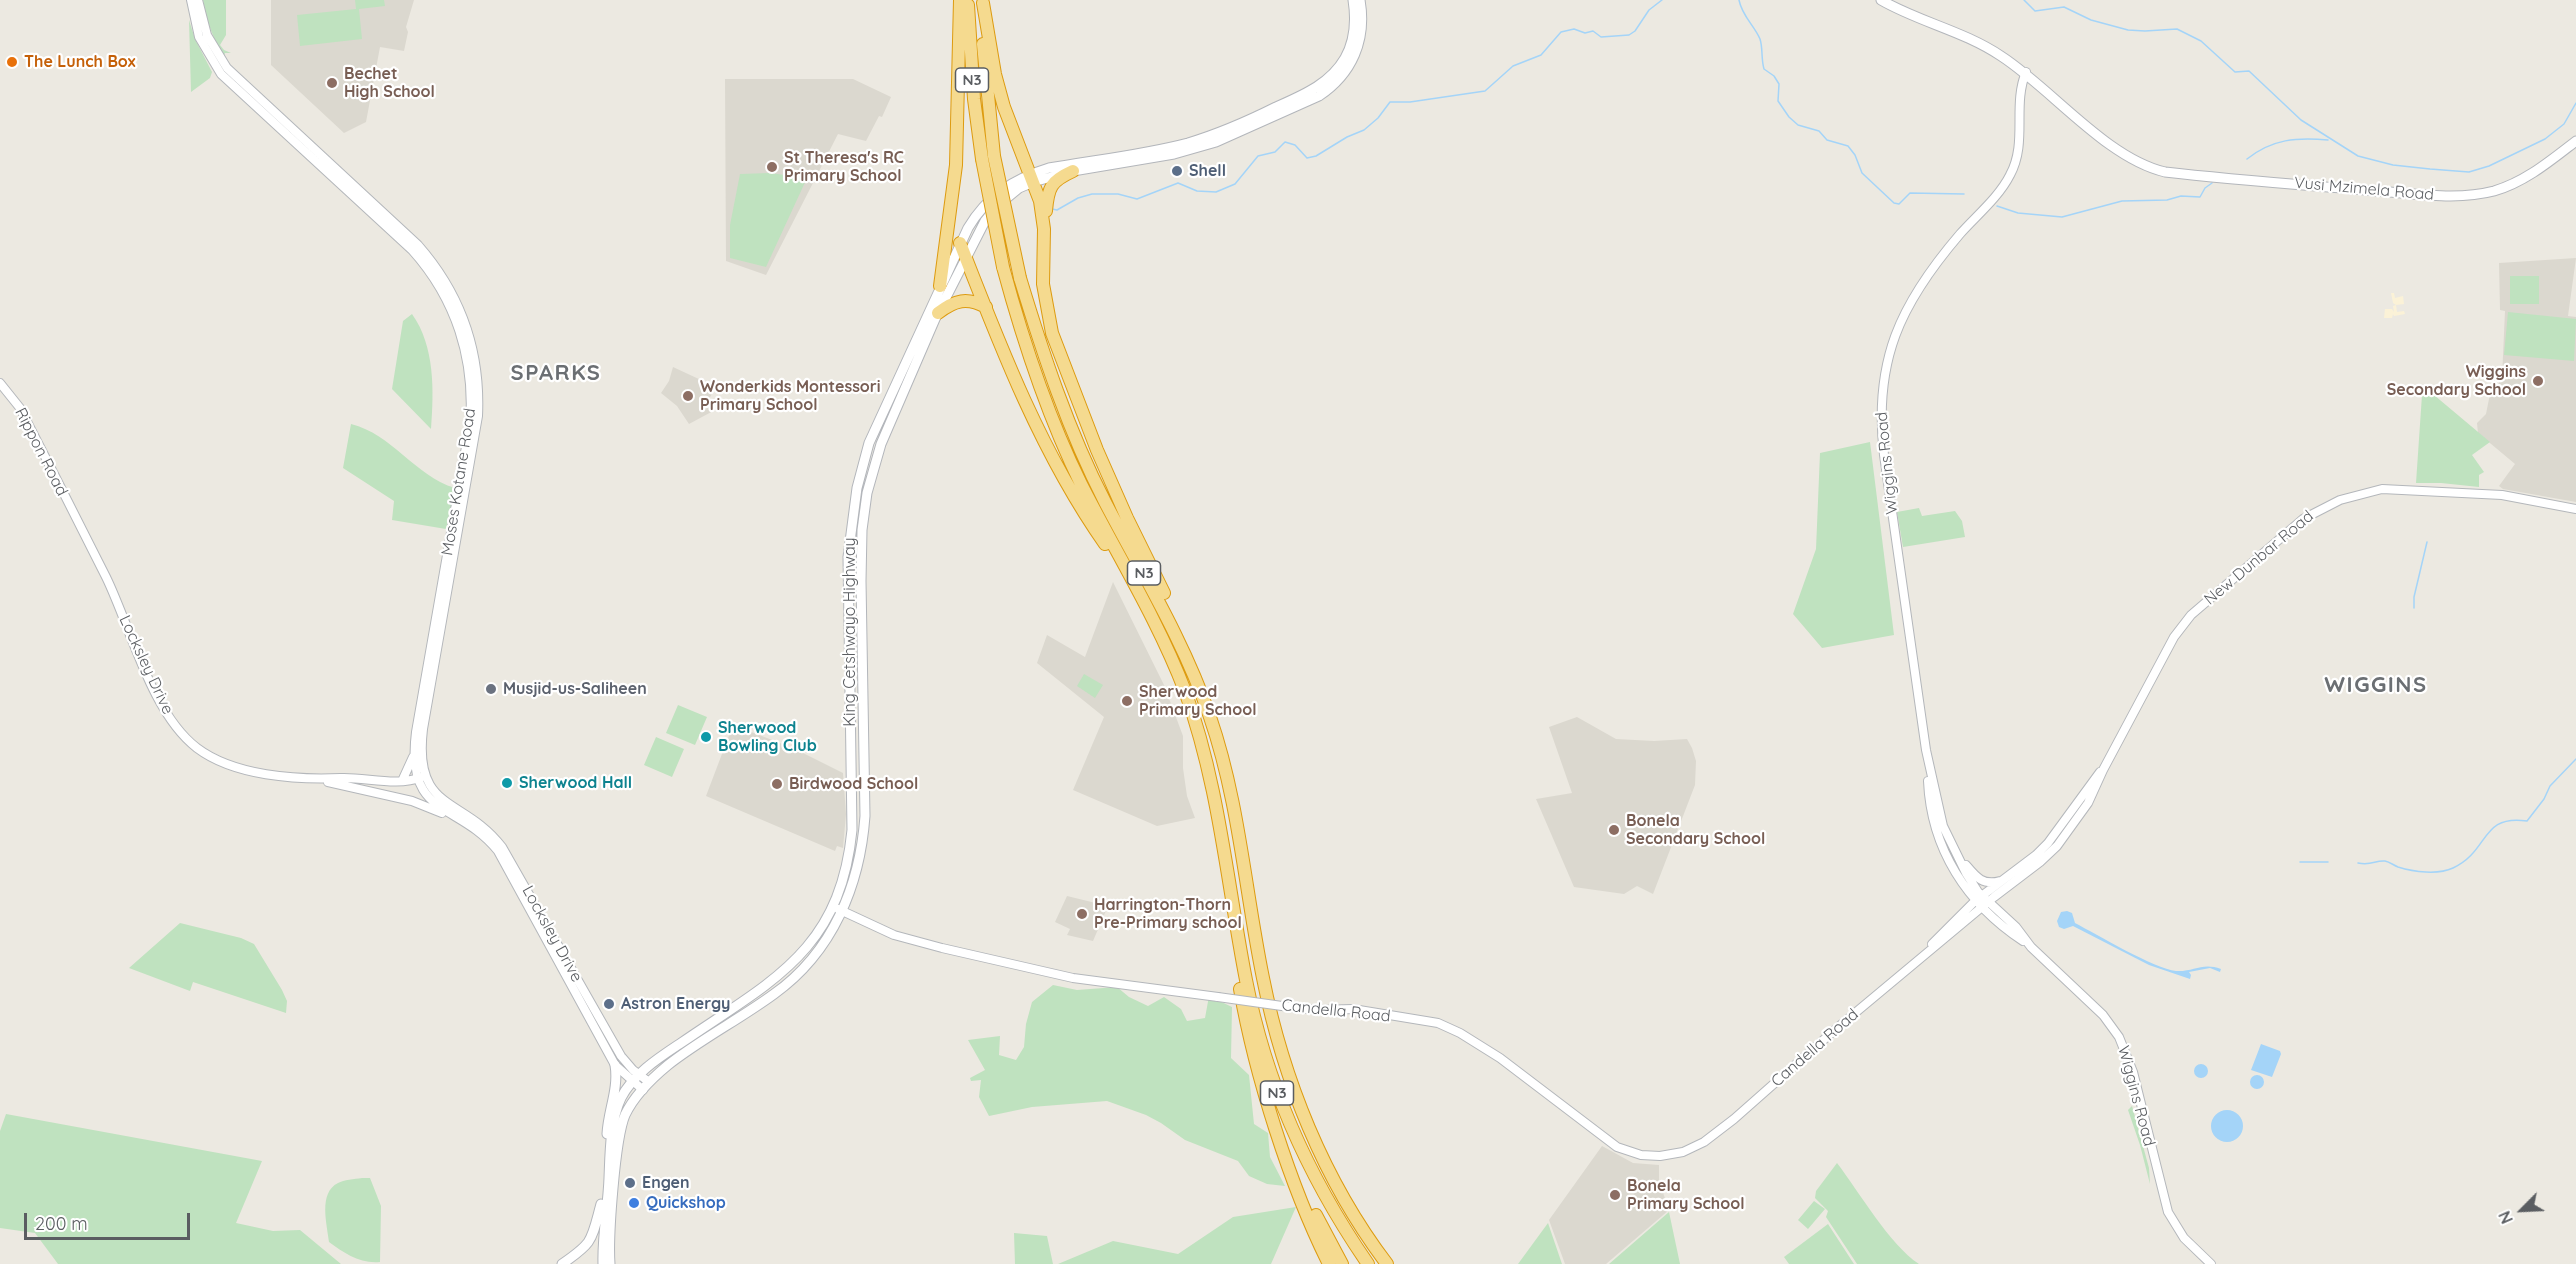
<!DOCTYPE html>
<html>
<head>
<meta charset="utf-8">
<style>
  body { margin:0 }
  #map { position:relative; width:2576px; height:1264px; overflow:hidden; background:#ece9e1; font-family:Quicksand,sans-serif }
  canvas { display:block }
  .north { position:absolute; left:2492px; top:1180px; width:60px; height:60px; -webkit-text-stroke:4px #fff; paint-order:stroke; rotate:246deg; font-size:16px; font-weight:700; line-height:24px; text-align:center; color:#5a5d61 }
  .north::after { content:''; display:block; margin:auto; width:21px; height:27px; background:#5a5d61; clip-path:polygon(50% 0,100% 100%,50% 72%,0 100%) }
  .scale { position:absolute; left:24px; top:1213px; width:166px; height:27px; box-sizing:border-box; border:3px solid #5a5d61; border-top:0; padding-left:8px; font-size:18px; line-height:21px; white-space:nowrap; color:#5a5d61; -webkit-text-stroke:4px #fff; paint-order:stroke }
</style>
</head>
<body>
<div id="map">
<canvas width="2576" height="1264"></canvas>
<div class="north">N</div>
<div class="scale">200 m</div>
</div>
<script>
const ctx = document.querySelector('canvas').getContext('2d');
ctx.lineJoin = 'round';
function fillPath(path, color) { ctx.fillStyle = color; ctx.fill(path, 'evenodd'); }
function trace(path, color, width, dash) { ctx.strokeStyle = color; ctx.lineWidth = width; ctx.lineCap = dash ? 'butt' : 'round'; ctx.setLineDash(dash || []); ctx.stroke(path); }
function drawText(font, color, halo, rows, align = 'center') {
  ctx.font = font + ' Quicksand,sans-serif'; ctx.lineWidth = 4.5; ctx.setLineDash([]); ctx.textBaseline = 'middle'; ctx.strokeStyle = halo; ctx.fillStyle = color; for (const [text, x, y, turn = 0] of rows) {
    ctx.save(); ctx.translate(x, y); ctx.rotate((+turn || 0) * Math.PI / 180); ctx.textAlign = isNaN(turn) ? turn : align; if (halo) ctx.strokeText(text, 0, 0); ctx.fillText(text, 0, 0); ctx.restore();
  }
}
fillPath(new Path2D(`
  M2391,293H2394L2395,298L2403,296L2404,304L2396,305L2397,312L2404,311L2405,314L2394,316L2393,314L2392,318H2384L2385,309H2392L2394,312L2393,306L2396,305L2393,303Z`), '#fbf2d7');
fillPath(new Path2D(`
  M271,0H414L406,27L408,32L404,51L380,47L366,122L344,133L271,65Z
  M725,79H853L891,97L882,117L879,116L866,141L838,134L766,275L726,261Z
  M2576,258L2568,316L2576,317V502L2503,489L2499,486L2515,464L2478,433L2477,423L2486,414L2491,389H2495L2502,378L2505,311L2500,310L2499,263Z
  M673,367L716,387L709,399L715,410L689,424L677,406L661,393L669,381Z
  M1113,582L1164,685L1183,736V768L1187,796L1195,818L1157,826L1073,790L1104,717L1037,663L1047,635L1085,657Z
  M1577,717L1616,739L1654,741L1687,739L1692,748L1696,761L1695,785L1653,894L1637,886L1624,894L1574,887L1536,799L1572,793L1549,727Z
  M733,725L793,748L791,750L793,752L797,750L843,773L846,814L843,848L837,846L835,851L706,796Z
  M1067,896L1108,906L1093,941L1067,935L1070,929L1055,922Z
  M1602,1146L1633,1163L1659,1165V1181L1669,1210L1606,1264H1565L1549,1220Z`), '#dbd8cf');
fillPath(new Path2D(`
  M203,0H226V35L220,45L224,50L231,53H225L224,56C213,39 206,20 203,0Z
  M355,0H384L385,6L359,9L362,39L300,46L297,15L356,9Z
  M189,20L195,39L212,72L210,78L191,92Z
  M770,173L807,178L766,267L730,258V225L740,174Z
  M2510,276H2539V304H2510Z
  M2508,312L2576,319L2574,361L2504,355Z
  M412,314C435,346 434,391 431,429L392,389L403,321Z
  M2422,395H2434L2490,442L2472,455L2484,472L2479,475V487L2441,483H2416Z
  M351,424C392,434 415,476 455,488L446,529L392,520L394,501L343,468Z
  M1870,442L1894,635L1822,648L1793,614L1816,549L1820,453Z
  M1919,508L1922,516L1955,511L1962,521L1965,537L1903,547L1897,512Z
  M1084,674L1103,685L1095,698L1077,686Z
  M678,705L707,717L695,745L666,733Z
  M656,737L684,749L672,777L644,765Z
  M180,923L241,938L254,944L282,990L287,1001L286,1013L193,982L190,991L129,968Z
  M1053,985L1077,990L1117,987L1129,997L1148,1006L1164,997L1181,1009L1187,1021L1205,1018L1209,996L1232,1007L1231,1058L1249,1075L1254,1124L1268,1133L1270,1157L1285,1186L1267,1184L1249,1176L1238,1161L1185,1140L1161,1123L1146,1115L1107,1101L1032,1107L989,1116L979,1097L981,1080L971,1081L970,1078L985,1070L968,1040L1000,1036L999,1055L1016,1060L1024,1047L1026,1024L1032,1002Z
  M2132,1106L2149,1168L2150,1184L2140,1145L2128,1110Z
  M6,1114L262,1161L236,1223L273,1231L300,1230L341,1264H58L35,1233L0,1228V1131Z
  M1837,1163C1860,1193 1889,1244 1919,1264H1857L1826,1217L1828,1211L1815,1198L1816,1191Z
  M362,1178H370L381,1206L380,1262C360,1264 344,1253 329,1242C327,1224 318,1193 338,1183C344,1180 354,1179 362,1178Z
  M1814,1201L1825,1209L1808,1229L1798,1220Z
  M1296,1207L1271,1264H1058L1113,1241L1178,1254L1233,1217Z
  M1669,1212L1680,1264H1609Z
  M1548,1223L1562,1264H1518Z
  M1828,1224L1854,1264H1789L1784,1257Z
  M1014,1233L1047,1236L1053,1264H1015Z`), '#bfe2bf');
fillPath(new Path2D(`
  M2067,911L2072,913L2075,923C2096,934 2155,969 2176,971C2194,972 2202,962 2221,969L2220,972L2210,968L2189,972L2191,975L2190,979L2149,965L2073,926L2064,929L2059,927L2057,921L2061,912Z
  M2261,1044L2280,1051L2281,1054L2272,1077L2251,1070Z
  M2194 1071a7 7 0 1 1 14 0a7 7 0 1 1-14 0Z
  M2250 1082a7 7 0 1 1 14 0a7 7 0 1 1-14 0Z
  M2211 1126a16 16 0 1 1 32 0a16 16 0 1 1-32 0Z`), '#a4d4f8');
trace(new Path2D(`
  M1739,0C1742,16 1754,25 1760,39C1763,48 1761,59 1764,69L1774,76L1779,84L1778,101L1789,117L1798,125L1819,131L1827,140L1848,146L1855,155L1862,173L1894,203L1899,204L1910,193L1964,194
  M2024,0L2035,11L2064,7L2091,20L2128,30L2145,31L2177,29L2201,41L2235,72L2249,71L2301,120L2358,156L2393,165L2430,169L2469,172L2489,166L2545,139L2564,124L2576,103
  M2247,159C2272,139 2297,137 2328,140
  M1997,206L2018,213L2062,217L2122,201L2167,200L2181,196L2200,197L2205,188L2212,183
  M1052,209L1057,210L1078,198L1092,194H1118L1137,199L1178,183L1197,191L1216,192L1235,184L1258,156L1275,152L1285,142L1295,145L1307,158L1316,156L1347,137L1364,130L1378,118L1390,102H1410L1485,91L1513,66L1541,55L1561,32L1574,29L1585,33L1593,31L1601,37L1629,35L1635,31L1649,10L1662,0
  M2414,608V597L2427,542
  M2300,862H2328
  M2358,863C2372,866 2375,860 2385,861C2390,862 2393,865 2398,867C2414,872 2438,875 2453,868C2490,851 2480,814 2527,821L2544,799L2550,786L2576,759`), '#a4d4f8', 1.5);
const tertiary = new Path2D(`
  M191,0L199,37L221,74L412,250C456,299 475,359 470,424L416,732C405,819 458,801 498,851L615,1065L643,1090
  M198,0L207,35L227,68L418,245C461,294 481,351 478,416L423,729C413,813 463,796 502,847L621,1056L633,1070L649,1082
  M2026,72C2012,106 2028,142 2010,175C1999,197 1976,216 1960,234C1900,304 1873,361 1884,455L1926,750L1943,826L1966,873L1978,892L2016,927L2031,947L2103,1015L2119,1037L2133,1072L2168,1212L2184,1238L2211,1264
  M0,383L20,408C49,464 78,521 106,577C131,628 151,713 197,748C234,776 296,780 341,778C367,777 396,787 422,777
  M402,781L413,757
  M1928,781C1931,849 1967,904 2023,941
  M328,782L412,801L442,813
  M1966,865C1976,877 1983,886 2000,881
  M838,909L894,935L942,948L1073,978L1218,997
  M1932,944L1975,901L2036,855L2048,843L2100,772
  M1282,1006L1316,1010L1353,1009L1438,1023L1460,1033L1500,1058L1617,1147L1641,1155L1660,1156L1683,1152L1704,1142L1734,1119L1837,1028L1994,897L2040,862L2057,846L2088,803L2103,770L2174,637L2191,615L2303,519L2340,500L2382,489L2502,495L2576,509`);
const secondary = new Path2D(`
  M1881,0C1919,22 1964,31 2001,56C2052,89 2106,158 2165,172C2235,180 2305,185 2375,191C2414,193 2456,201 2494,191C2525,182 2550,161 2576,141
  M607,1134C608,1111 619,1089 615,1065
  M562,1264C594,1242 591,1241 601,1204
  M603,1264C602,1235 608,1207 609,1178C610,1153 610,1121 621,1098C633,1074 660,1057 681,1043C771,981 840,952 852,830L848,557L857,488L869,443L968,228C987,196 1013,179 1049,168C1095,160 1142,155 1188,143C1218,134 1248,121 1276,107C1303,95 1330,84 1345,58C1355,40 1356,19 1353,0
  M610,1264C608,1236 615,1139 625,1115C634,1096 651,1079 668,1065C701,1039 740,1019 774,994C833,952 860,885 865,816L861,581L862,530L867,493L881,444L935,319L985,221L997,206L1019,188L1033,182L1073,171L1174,154L1216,142L1319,96C1352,74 1367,40 1360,0`);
const motorway = new Path2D(`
  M983,3L995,74L1004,107L1040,201L1044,229L1043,284L1052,333L1097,450L1127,518L1164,593
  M968,5L974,99L982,159
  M983,44L994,156
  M1046,211C1048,187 1051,181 1073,171
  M960,243C1000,346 1041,453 1105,544
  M1003,267C1023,341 1047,415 1081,484C1116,553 1157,618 1185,691C1219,784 1227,883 1246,980C1266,1083 1308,1177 1368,1264
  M1020,278C1043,354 1068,430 1105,502C1142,573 1184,641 1210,717C1239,801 1245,890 1263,978C1283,1079 1324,1181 1387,1264
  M940,286L956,165L960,0
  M938,313C955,300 967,297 986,307
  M1240,989C1255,1075 1290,1186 1329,1264
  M1316,1215L1342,1264`);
trace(tertiary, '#b4b7bb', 10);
trace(secondary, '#b3b6bb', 11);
trace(motorway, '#dd9b10', 14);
trace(tertiary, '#fff', 8);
trace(secondary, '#fff', 9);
trace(motorway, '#f5da8f', 12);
const tertiaryBridge = new Path2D(`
  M1218,997L1282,1006`);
const motorwayBridge = new Path2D(`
  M994,156L1020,278
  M982,159L1003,267`);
trace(tertiaryBridge, '#b4b7bb', 10, []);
trace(motorwayBridge, '#dd9b10', 14, []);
trace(tertiaryBridge, '#fff', 8);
trace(motorwayBridge, '#f5da8f', 12);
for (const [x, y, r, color] of [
  [12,62,6,"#e8710a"],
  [332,83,6,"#8d6e63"],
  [772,167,6,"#8d6e63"],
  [1177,171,6,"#5c6f8a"],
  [2538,381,6,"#8d6e63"],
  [688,396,6,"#8d6e63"],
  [491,689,6,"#6b7280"],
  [1127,701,6,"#8d6e63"],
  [706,737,6,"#0f9aa8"],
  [507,783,6,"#0f9aa8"],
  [777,784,6,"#8d6e63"],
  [1614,830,6,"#8d6e63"],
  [1082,914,6,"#8d6e63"],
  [609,1004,6,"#5c6f8a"],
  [630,1183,6,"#5c6f8a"],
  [1615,1195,6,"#8d6e63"],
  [634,1203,6,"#3f7fe0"]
]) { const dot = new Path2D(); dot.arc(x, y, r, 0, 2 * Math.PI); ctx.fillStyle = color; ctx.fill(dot); trace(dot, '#fff', 2); }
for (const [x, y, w] of [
  [972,80,33],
  [1144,573,33],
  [1277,1093,33]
]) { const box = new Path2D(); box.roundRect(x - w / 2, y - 12, w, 24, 4.5); ctx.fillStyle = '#fff'; ctx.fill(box); trace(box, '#5a5d61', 1.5); }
drawText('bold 15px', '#5a5d61', null, [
  ["N3",972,80],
  ["N3",1144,573],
  ["N3",1277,1093]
]);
drawText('bold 16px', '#c56008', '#fff', [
  ["The Lunch Box",24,62]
], 'left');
drawText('bold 16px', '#785e54', '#fff', [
  ["Bechet",344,74],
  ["High School",344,92],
  ["St Theresa's RC",784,158],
  ["Primary School",784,176],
  ["Wiggins",2526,372,"right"],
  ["Secondary School",2526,390,"right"],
  ["Wonderkids Montessori",700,387],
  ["Primary School",700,405],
  ["Sherwood",1139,692],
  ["Primary School",1139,710],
  ["Birdwood School",789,784],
  ["Bonela",1626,821],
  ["Secondary School",1626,839],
  ["Harrington-Thorn",1094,905],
  ["Pre-Primary school",1094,923],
  ["Bonela",1627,1186],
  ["Primary School",1627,1204]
], 'left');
drawText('bold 16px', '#4e5e75', '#fff', [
  ["Shell",1189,171],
  ["Astron Energy",621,1004],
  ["Engen",642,1183]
], 'left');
drawText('16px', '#5a5d61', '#fff', [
  ["Vusi Mzimela Road",2364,189,5],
  ["Rippon Road",41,452,63],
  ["Wiggins Road",1887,463,-96],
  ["Moses Kotane Road",459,482,-81],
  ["New Dunbar Road",2259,558,-40],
  ["King Cetshwayo Highway",850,632,-90],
  ["Locksley Drive",146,665,65],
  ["Locksley Drive",552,934,61],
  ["Candella Road",1336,1011,6],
  ["Candella Road",1815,1048,-41],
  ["Wiggins Road",2136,1096,75]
]);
drawText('bold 16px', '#5b616d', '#fff', [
  ["Musjid-us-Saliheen",503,689]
], 'left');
drawText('bold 16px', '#0d838f', '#fff', [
  ["Sherwood",718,728],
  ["Bowling Club",718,746],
  ["Sherwood Hall",519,783]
], 'left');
drawText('bold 16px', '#366cbe', '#fff', [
  ["Quickshop",646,1203]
], 'left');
ctx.letterSpacing = '1.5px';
drawText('bold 22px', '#6b6f73', '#fff', [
  ["SPARKS",556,373],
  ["WIGGINS",2376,685]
]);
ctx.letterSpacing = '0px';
</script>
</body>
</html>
